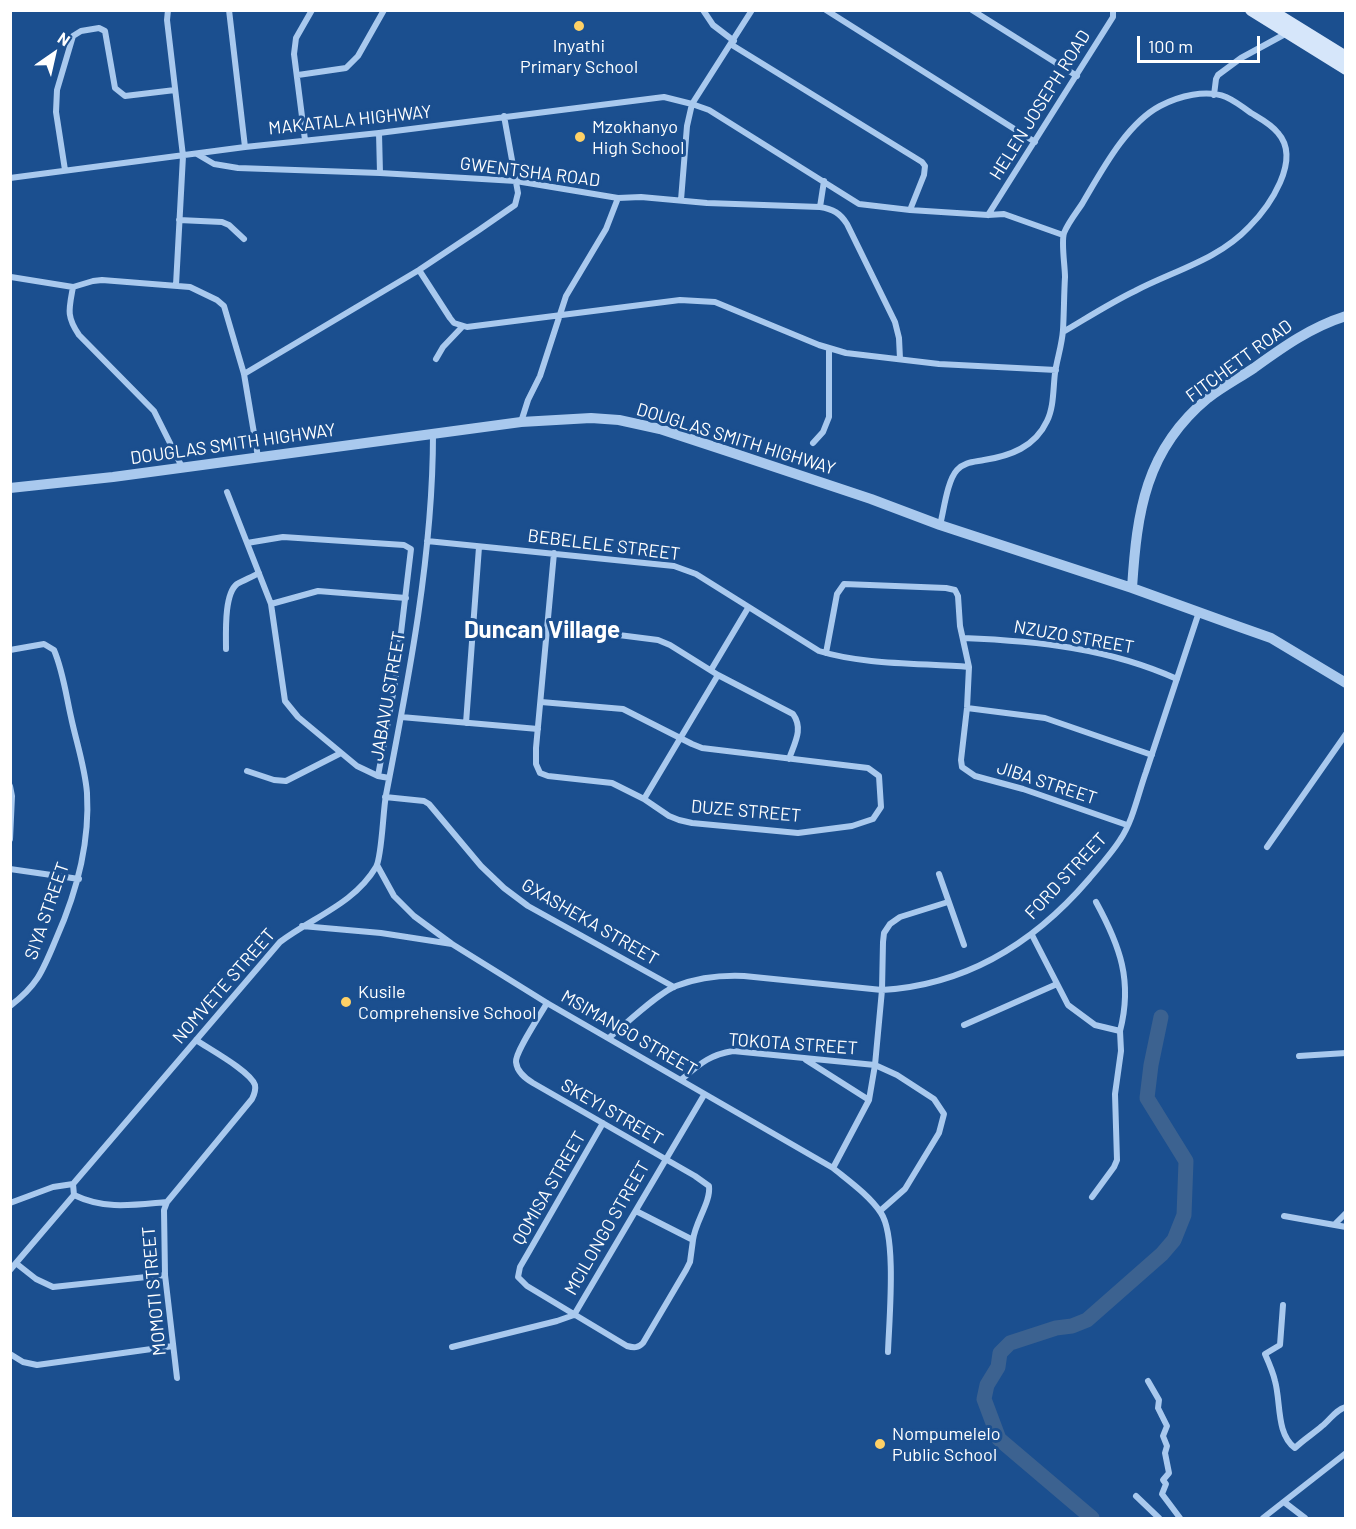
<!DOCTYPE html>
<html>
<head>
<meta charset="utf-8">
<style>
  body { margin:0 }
  #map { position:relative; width:1356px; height:1529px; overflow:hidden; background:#1b4f8f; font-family:Barlow,sans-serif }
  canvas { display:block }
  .frame { position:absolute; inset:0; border:12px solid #fff; pointer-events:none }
  .north { position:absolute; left:24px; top:24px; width:60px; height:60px; -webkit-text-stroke:4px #1b4f8f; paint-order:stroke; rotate:34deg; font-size:16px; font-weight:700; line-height:24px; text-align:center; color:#fff }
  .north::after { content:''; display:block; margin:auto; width:21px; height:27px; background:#fff; clip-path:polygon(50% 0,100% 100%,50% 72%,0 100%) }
  .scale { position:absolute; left:1137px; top:36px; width:123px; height:27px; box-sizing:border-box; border:3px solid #fff; border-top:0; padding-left:8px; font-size:18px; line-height:21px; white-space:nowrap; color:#fff; -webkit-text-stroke:4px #1b4f8f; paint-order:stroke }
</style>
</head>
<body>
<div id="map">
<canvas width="1356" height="1529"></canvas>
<div class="frame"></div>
<div class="north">N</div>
<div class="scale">100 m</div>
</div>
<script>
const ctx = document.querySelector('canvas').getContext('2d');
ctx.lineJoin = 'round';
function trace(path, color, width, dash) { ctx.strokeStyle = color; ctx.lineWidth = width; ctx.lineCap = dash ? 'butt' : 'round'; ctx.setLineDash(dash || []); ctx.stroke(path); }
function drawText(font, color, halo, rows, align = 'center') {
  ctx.font = font + ' Barlow,sans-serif'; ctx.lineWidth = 6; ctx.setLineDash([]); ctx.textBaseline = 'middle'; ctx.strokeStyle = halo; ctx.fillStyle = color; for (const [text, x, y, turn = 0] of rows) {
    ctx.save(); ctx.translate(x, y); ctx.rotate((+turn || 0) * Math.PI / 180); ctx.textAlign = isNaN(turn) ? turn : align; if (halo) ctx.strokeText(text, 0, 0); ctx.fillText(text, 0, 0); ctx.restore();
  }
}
trace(new Path2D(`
  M1092,1518L999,1439L984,1399L987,1385L998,1367L1000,1353L1010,1343L1056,1328L1072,1326L1087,1320L1162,1254L1174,1240L1184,1215L1186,1161L1147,1098L1151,1065L1161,1017`), '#3c6290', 15);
trace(new Path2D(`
  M168,10L167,20L183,156L176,285
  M229,10L245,147
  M703,10L713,25L734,41
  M826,10L1035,142
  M972,10L1077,76
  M732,45L922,162L925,166L924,175L910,210
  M298,75L346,68L358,56L384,10
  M1214,95L1216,79L1218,75L1241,58L1287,33
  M379,133L380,173L516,181L618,198L641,197L707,203L820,207L824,181
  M305,140L294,54L296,38L312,10
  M197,154L214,164L238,168L380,173
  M65,170L56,112L57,90L73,36L81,31L99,28L105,31L115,88L125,96L175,90
  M10,178L245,147L379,133L664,97L692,104L709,110L859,204L910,210L988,215L1004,214L1063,235
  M681,200L687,126L692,104L752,10
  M820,207C833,209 840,213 847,224L895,322L899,338L900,359
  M988,215L1113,17V10
  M179,220L222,222L229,225L244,239
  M419,270L450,318L454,323L467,327L680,300L715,302L819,345L846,353L939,364L1056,370
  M11,277L73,287L93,281L102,280L190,287L217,300L224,306L244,374L258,457
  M73,287C69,309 66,316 79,335L154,411L182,467
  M436,359L443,347L463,326
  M244,374L419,270L479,230L515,205L518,193L504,116
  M521,422L528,400L540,376L566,296L606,229L618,198
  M813,443L823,432L829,417V349
  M227,492L271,604L285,701L298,717L357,766L378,776L389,778
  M940,525C944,510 947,481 957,470C964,462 974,462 984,460C1010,456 1035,447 1047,421C1054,407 1053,389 1055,373C1057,359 1062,345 1063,330C1064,313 1064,294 1065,277C1065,266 1061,242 1064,233C1068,223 1076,213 1082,204C1101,172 1126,124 1160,106C1179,96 1206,89 1226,97C1235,101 1243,107 1251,113C1261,119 1271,124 1278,133C1302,160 1269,207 1249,227C1218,260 1173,271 1135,291C1110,303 1087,318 1063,332
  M427,541L674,566L696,574L819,651C864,665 921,663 969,667
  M247,543L283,537L404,545L411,549L395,683L378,776
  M271,604L318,591L406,598
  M548,626L658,640L670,645L718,675L793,714C804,729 794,744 789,759
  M963,638C1038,641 1108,648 1177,679
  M226,649C226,633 224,594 237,584C244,580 252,577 259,573
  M10,650L44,644L54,650C63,671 66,695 71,717C76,741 85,767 87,793C90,843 76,894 56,939C43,970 38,985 10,1006
  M826,653L837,594L844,584L946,588L955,590L958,596L960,626L969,667L967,708L961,760L962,767L975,776L1023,789L1127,825
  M711,670L748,608
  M541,702L623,709L692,744L702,748L868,768L879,776L881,807L873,819L852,826L798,833L692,823L679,820L669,816L644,799L612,783L548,776L540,773L536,764V748L554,553
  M967,708L1045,718L1152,755
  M401,717L538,729
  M466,723L479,547
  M247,771L274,780L286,781L341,753
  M10,786L12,796L10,839
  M385,797L424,801L429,804L481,866L504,888L528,906L674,987
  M644,799L718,675
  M1267,847L1346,734
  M377,865L394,896L414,916L452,944L547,1003L833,1168C849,1181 870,1196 881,1213C897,1237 889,1321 888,1352
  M10,869L79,879
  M939,874L964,945
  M302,926L381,933L452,944
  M1032,935L1068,1005L1095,1025L1120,1031C1133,981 1120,946 1096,902
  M547,1003C541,1014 515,1052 516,1062C517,1072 525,1078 533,1083L695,1176L709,1186C711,1202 695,1222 693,1240
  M964,1025L1057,984
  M610,1037C626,1024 658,993 676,986C697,978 721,975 744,976L882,990C967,985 1035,942 1089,879C1099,867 1111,854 1120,840C1133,821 1138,794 1146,772C1164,719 1181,665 1199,612
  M1299,1056L1346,1053
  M806,1060L869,1100
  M682,1079C700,1064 709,1055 733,1051L875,1065L897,1075L934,1099L944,1114L939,1133L905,1189L880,1211
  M603,1123L527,1255L520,1267L518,1277L527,1286L627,1346C634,1348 638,1348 643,1343L686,1270L690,1262L693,1240L636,1211
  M833,1168L869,1100L875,1065L882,990L883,942L884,933L890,924L900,917L948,902
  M73,1184L280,942C313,917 354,904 376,867C382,857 383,810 386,795C409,677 433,554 433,434
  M74,1195C105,1210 133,1205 167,1202
  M1092,1197L1114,1167L1117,1160L1115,1094L1121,1051L1120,1031
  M10,1203L53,1187L73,1184
  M1284,1216L1346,1227
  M1335,1224L1346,1213
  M17,1264L36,1279L53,1287L165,1275
  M10,1270L74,1195L73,1184
  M1283,1305L1280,1345L1265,1354C1269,1363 1273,1372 1275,1381C1281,1402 1276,1434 1295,1448C1303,1440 1313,1434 1322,1426C1331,1419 1335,1410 1346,1407
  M574,1315L704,1095
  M452,1347L557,1321L574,1315
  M10,1354L23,1362L37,1365L173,1346
  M177,1378L165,1275L164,1210L167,1202L252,1099C254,1095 256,1090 255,1085C250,1071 209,1049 196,1040
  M1148,1381L1159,1400L1158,1408L1167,1426L1163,1436L1167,1446L1165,1453L1169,1473L1163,1480L1166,1484L1162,1494L1180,1518
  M1136,1496L1159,1518
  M1284,1502L1305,1518
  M1263,1518L1346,1453`), '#a9c9ee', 6);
trace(new Path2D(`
  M10,488L113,477L521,422L591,418L619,420L660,429L733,453L871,499L940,525L1132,588L1237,626L1271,638L1346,683
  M1132,588C1137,512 1145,450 1208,398C1222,387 1239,378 1254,368C1283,347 1311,327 1346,316`), '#a9c9ee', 10);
trace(new Path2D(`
  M1251,10L1346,69
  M1270,10L1346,57`), '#d6e6fa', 12);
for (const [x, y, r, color] of [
  [579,26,6,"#ffd166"],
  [580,137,6,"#ffd166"],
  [346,1002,6,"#ffd166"],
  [880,1444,6,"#ffd166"]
]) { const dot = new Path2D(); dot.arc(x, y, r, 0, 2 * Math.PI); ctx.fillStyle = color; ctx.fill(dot); trace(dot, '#1b4f8f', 2); }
drawText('18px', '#fff', '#1b4f8f', [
  ["Inyathi",579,46,"center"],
  ["Primary School",579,67,"center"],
  ["Mzokhanyo",592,127],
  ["High School",592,148],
  ["Kusile",358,992],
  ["Comprehensive School",358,1013],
  ["Nompumelelo",892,1434],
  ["Public School",892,1455]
], 'left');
drawText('18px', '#fff', '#1b4f8f', [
  ["HELEN JOSEPH ROAD",1040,105,-58],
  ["MAKATALA HIGHWAY",350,120,-6],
  ["GWENTSHA ROAD",530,172,7],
  ["FITCHETT ROAD",1239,361,-36],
  ["DOUGLAS SMITH HIGHWAY",736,439,17],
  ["DOUGLAS SMITH HIGHWAY",233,444,-8],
  ["BEBELELE STREET",604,545,7],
  ["NZUZO STREET",1074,637,10],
  ["JABAVU STREET",388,696,-80],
  ["JIBA STREET",1047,783,18],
  ["DUZE STREET",746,811,5],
  ["FORD STREET",1066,876,-47],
  ["SIYA STREET",47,911,-71],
  ["GXASHEKA STREET",590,922,30],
  ["NOMVETE STREET",224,986,-49],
  ["MSIMANGO STREET",629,1033,30],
  ["TOKOTA STREET",793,1044,4],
  ["SKEYI STREET",612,1112,30],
  ["QOMISA STREET",549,1188,-60],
  ["MCILONGO STREET",607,1228,-60],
  ["MOMOTI STREET",154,1291,-95]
]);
drawText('bold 24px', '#fff', '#1b4f8f', [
  ["Duncan Village",542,630]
]);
</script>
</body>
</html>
